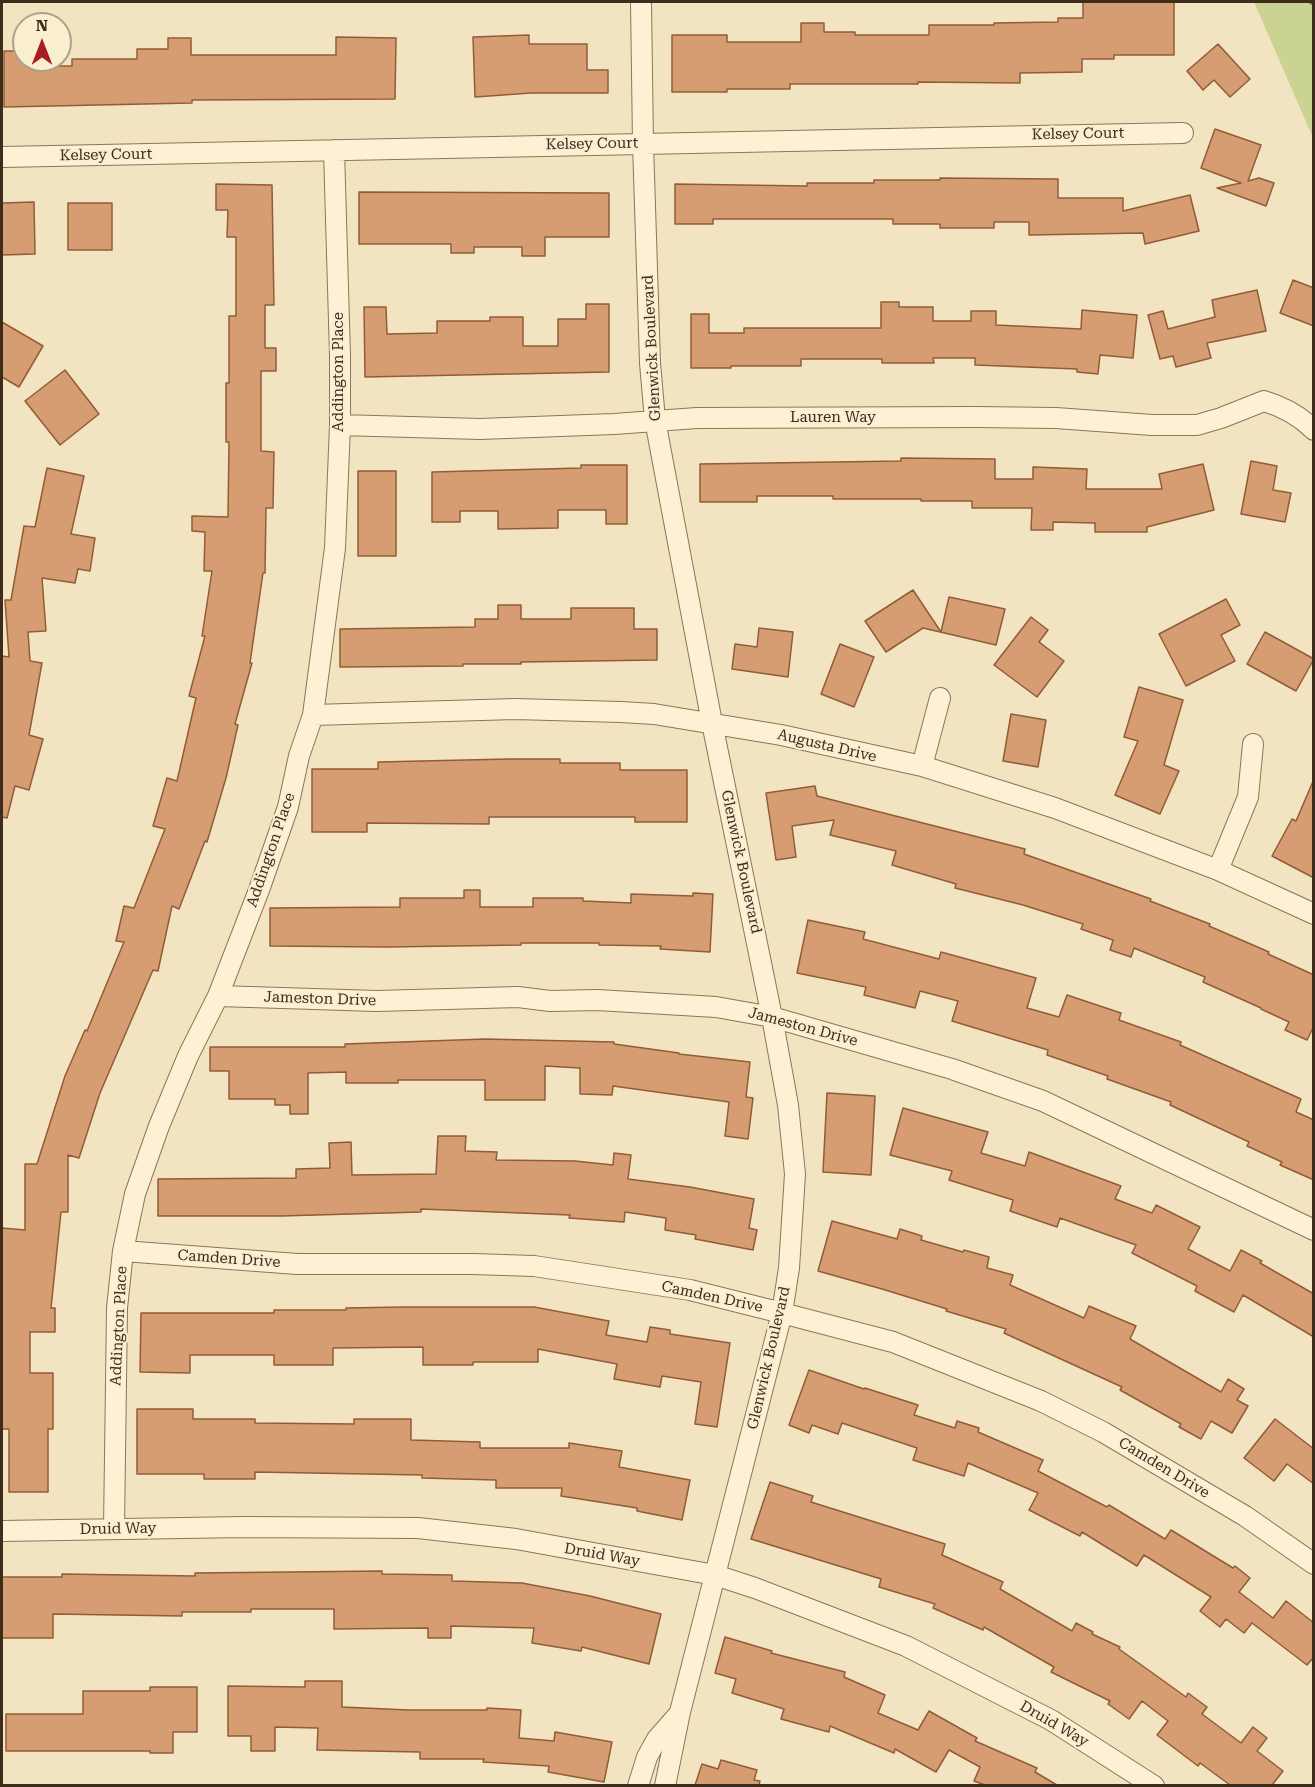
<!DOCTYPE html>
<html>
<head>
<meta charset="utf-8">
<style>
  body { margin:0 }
  #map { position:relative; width:1315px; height:1787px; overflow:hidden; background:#f3e4c1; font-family:"Roboto Serif",serif }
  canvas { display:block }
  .frame { position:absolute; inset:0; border:3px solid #3d2c1c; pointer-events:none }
  .north { position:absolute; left:12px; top:12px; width:60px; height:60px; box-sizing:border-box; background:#faeed1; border:2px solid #aea089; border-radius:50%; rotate:0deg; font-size:16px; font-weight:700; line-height:24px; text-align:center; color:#3d2c1c }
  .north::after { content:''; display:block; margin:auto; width:21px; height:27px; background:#a61e1f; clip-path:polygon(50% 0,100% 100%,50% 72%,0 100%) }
</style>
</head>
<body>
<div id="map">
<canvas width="1315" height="1787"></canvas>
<div class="frame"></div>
<div class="north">N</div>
</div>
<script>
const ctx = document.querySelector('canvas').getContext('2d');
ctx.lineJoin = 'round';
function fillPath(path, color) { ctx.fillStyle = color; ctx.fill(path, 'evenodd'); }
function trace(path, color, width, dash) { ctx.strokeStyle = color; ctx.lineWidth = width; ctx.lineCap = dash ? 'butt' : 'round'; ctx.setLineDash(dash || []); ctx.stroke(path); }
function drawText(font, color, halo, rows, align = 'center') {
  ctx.font = font + ' "Roboto Serif",serif'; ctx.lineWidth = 4.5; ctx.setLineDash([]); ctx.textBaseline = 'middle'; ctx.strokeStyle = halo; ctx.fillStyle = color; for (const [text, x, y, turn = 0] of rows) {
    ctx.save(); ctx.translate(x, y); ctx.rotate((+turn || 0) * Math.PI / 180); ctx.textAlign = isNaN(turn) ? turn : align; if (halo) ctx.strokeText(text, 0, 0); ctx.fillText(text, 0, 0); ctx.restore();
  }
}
fillPath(new Path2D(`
  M1254,2H1313V138Z`), '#cbd393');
const building = new Path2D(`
  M1083,2H1174V55H1114V59H1082V72L1020,73V83L918,82V84H790V89H727V92H672V35H727V42H801V23H824V32H855V35H929V25H994V23L1058,22V18H1083Z
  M529,35V44H587V70H608V93H531L475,97L473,37Z
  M336,37L396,38L395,99L192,100V103L4,107V51H24V60H37V66H72V59H137V49H168V38H191V55H336Z
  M1218,44L1250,79L1230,97L1214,80L1203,90L1187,71Z
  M1215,129L1261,145L1248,181L1259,178L1274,183L1266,206L1217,188L1241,183L1201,168Z
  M940,178L1058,179V198H1123V211L1190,195L1199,231L1145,244L1143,233L1029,235V222H994V228H940V224H893V219H713V224H675V184L807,186V183H874V180H940Z
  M216,184L272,185L274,305H265V348H276V371H261V451L274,452L273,508H266L265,573H263L250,663H252L235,724L238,725L226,778L207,842L205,841L179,909L172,906L158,971L153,970L100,1093L79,1158L68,1155V1212H61L51,1308H55V1332H30V1373H53V1429H48V1492H9V1429H2V1228L25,1230V1164H37L65,1076L85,1030L87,1031L124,942L116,941L124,906L134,908L165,829L153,826L167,778L177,781L196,698L189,696L205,636H202L212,571H204L205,532L192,531V516L228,517L229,442H226V383H229V316H236V237H227L228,210H216Z
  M359,192L609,193V237H545V256H522V247H474V253H451V244H359Z
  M34,202L35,254L2,255V203Z
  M68,203H112V250H68Z
  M1293,280L1314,288V326L1280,313Z
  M1257,290L1266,331L1207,343L1211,358L1176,367L1173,356L1160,359L1148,315L1163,311L1168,329L1215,317L1212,300Z
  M881,302H899V307H933V321H971V311H996V325L1081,329L1082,310L1137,315L1133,358L1100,355L1098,374L1077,372V369L975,365V358H933L934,363H882V359H801V366H731V368H691V314H709V333H744V328H881Z
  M586,304H609V372L365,377L364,307H386L387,334L437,333V321H490V317H523V346H558V319H586Z
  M2,322L43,346L19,387L2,377Z
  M65,370L99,414L60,445L25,401Z
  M901,458L995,459V479H1033V467L1087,469L1086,489H1162L1159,474L1203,464L1214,510L1147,527V532H1095V523L1053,522V530H1031L1032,508H972V501H921V499H833V496H757V502H700V464L901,461Z
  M1251,461L1277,466L1273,490L1291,493L1285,522L1241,514Z
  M581,465H627V524H606V510H558V528L498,529V511H460V522H432V472L581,468Z
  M47,468L84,476L71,534L95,538L90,571L78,569L75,583L42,578L46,631L28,632L30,661L42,663L29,735L43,739L29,790L15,786L7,818L2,817V656L9,657L5,600H11L24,526L35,527Z
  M358,471H396V556H358Z
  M913,590L941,632L949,597L1005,609L996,645L923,628L886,652L865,621Z
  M1226,599L1240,625L1221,635L1235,661L1186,686L1159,634Z
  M498,605H521V619H571V608H634V629H657V660L521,662V664H463V666L340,667V629L475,627V619H498Z
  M1031,617L1048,630L1039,642L1064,661L1037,697L994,665Z
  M759,628L793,632L788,677L732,669L735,644L757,647Z
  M1265,632L1314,659L1296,691L1247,664Z
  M840,644L874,657L854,707L821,694Z
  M1139,687L1183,700L1164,765L1179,771L1160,814L1115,795L1138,741L1124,737Z
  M1011,714L1046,720L1038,767L1003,761Z
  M509,759H560V763H620V770H687V822H635V817H489V824L367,823V832H312V769H378V762Z
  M1314,779V878L1272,856L1292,819L1296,821Z
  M815,786L817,796L1025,849L1024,854L1151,899L1150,901L1210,924L1209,926L1269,952L1268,954L1314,975V1026L1307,1040L1285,1030L1289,1022L1261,1009V1008L1203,982L1205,977L1134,948L1131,957L1110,950L1113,940L1081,929L1083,924L1023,905L955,888L956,884L892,865L896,851L830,835L834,820L792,826L796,857L776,860L766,793Z
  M464,890H480V907H533V898H583V901L631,903V894L693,896V893L713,894L710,952L660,949L661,946L599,945V943H521V945L387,947L270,946V908L400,907V898H464Z
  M808,920L865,932L863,939L939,959L941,952L1036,978L1027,1008L1059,1017L1067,995L1121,1013L1119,1020L1181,1042L1180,1045L1301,1099L1296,1112L1314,1120V1180L1280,1165L1282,1162L1247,1146L1249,1142L1170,1105L1171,1102L1107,1079L1108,1076L1047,1055L1048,1050L952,1021L958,1001L920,991L915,1008L864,995L866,987L797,973Z
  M485,1039L614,1042V1044L679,1053V1054L750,1062L746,1097L753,1098L748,1139L725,1136L729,1102L613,1086L612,1095L580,1094V1068L545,1066V1100H485V1080H398V1083H346V1072L308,1073V1114H290V1105H275V1099H229V1071H210V1047H345V1044Z
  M827,1093L875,1096L871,1175L823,1172Z
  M903,1108L988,1132L981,1153L1025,1166L1029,1152L1121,1186L1115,1199L1152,1213L1156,1205L1200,1227L1188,1249L1230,1271L1241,1250L1262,1261L1260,1263L1314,1294V1337L1243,1295L1234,1312L1195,1291L1197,1286L1132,1253L1136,1245L1060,1218L1057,1227L1010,1211L1013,1200L949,1180L952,1171L890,1155Z
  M438,1136H466L465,1151L497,1152L496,1160L575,1161L613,1165L614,1153L631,1155L628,1179L690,1187L754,1199L749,1228L757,1230L753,1250L695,1239L696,1235L665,1230L666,1218L625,1212L624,1222L569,1218L570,1215L421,1209V1212L281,1216H158V1179L296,1178V1169L330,1168L329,1143L351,1142L352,1175L436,1174Z
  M832,1221L897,1239L900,1229L922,1236L921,1240L963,1252L964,1250L989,1257L987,1268L1013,1275L1010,1285L1084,1318L1089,1306L1136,1326L1130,1339L1221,1392L1228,1379L1244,1389L1237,1400L1248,1406L1232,1433L1211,1421L1201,1439L1179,1427L1181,1424L1120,1390L1122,1387L1004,1333L1006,1329L946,1311L947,1309L882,1289L818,1271Z
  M403,1307H534L609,1321L606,1335L647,1342L650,1327L670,1330V1334L730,1343L717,1427L695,1424L701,1382L662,1376L660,1387L614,1379L617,1364L538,1349V1362H473V1365H423V1347L333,1348V1365H274V1355H190V1373L140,1372L141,1313H274V1310H346V1308Z
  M809,1370L864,1389L865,1388L918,1405L914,1415L955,1428L957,1421L979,1428L978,1432L1043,1460L1038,1471L1107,1507L1109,1505L1165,1539L1171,1530L1233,1568L1235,1566L1250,1578L1239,1592L1273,1618L1286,1601L1314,1623V1657L1307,1665L1252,1623L1244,1633L1226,1619L1220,1627L1200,1611L1211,1597L1144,1555L1137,1566L1082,1532L1080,1536L1029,1510L1038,1493L968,1463L964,1476L913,1460L917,1448L842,1423L838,1434L812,1425L809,1433L789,1425Z
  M137,1409H193V1419H255V1423L354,1424V1419H411V1440L480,1442V1448H569V1443L622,1451L619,1467L690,1480L682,1520L637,1511V1508L561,1496L562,1488H496V1480L422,1478V1475L255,1472V1479H204V1474H137Z
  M1275,1419L1314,1449V1484L1287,1464L1274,1481L1244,1458Z
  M770,1482L813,1496L811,1502L945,1544L942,1555L1003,1582L1000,1589L1072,1631L1076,1623L1093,1632L1092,1634L1120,1647L1119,1649L1186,1697L1188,1693L1207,1707L1202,1714L1241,1743L1253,1727L1267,1738L1257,1751L1283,1771L1272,1785H1230L1200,1763L1198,1766L1157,1735L1168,1721L1142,1701L1129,1719L1108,1704L1110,1701L1051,1672L1054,1667L984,1627L983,1630L933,1608L935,1604L879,1587L881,1579L751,1539Z
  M382,1571V1574L452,1575V1581L522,1583L590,1596L661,1614L649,1664L582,1647L581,1651L532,1643L534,1628L451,1626V1638H428V1628L334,1629V1609H251V1612H182V1616L53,1614V1638H2V1577H62V1574L195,1576V1573Z
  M725,1637L772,1651L771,1653L845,1672L844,1677L885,1695L878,1713L918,1730L929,1711L977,1738L975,1741L1037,1768L1035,1772L1057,1785H985L974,1781L980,1767L949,1750L936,1772L895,1749L894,1753L830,1726L829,1732L781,1719L784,1709L732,1693L736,1679L715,1673Z
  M305,1681H342V1707L409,1710H487V1708L521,1710L519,1738L554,1741L555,1732L612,1742L604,1782L548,1772L549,1766L483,1762L484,1759H420V1752L317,1750L318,1728L275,1727V1751H251V1736H228V1686L305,1687Z
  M150,1687H197V1732H173V1753H150V1751H6V1714H83V1691H150Z
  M721,1760L757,1770L754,1780L760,1781L759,1785H695L702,1764L718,1769Z`);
fillPath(building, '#d69c72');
trace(building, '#915c38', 1.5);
const street = new Path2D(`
  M641,2L643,143L650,363L655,420L712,723L772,1017L788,1105L795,1174L789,1268L782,1313L680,1712L665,1786
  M2,157L1183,133
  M340,425L480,429L614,424L697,418L976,417L1056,418L1152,425H1197L1221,418L1264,401C1284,407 1299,415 1314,430
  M313,715L515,709L621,712L654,714L781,735L922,766L1055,808L1218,870L1314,914
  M922,766L940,698
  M1218,870L1248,797L1253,744
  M218,996L377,1001L518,997L550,1001L597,1000L716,1007L772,1017L952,1069L1043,1101L1314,1230
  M123,1251L297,1264H473L534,1266L690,1290L782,1313L893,1342L1041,1401L1103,1432L1245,1516L1314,1564
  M114,1529L117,1308L123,1251L135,1194L159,1126L188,1056L218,996L259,890L288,807L299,756L313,715L335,548L340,425V356L334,150
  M2,1531L243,1527L418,1528L516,1539L715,1575L755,1588L906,1646L1051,1720L1154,1786
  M638,1786L647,1757L657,1739L679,1714`);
trace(street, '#8f7456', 22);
trace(new Path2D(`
  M1310,2L1314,4`), '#8f7456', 4, [4.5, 3]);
trace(street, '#fdf1d5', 20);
drawText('15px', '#3d2c1c', '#faeed1', [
  ["Kelsey Court",1078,134,-1],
  ["Kelsey Court",592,144,-1],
  ["Kelsey Court",106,155,-1],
  ["Glenwick Boulevard",652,348,-93],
  ["Addington Place",339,372,-90],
  ["Lauren Way",833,418],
  ["Augusta Drive",827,746,13],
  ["Addington Place",271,850,-71],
  ["Glenwick Boulevard",741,862,78],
  ["Jameston Drive",320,999,2],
  ["Jameston Drive",803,1027,15],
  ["Camden Drive",229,1259,4],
  ["Camden Drive",712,1297,12],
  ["Addington Place",119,1326,-87],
  ["Glenwick Boulevard",769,1358,-77],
  ["Camden Drive",1164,1468,31],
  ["Druid Way",118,1529,-1],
  ["Druid Way",602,1555,10],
  ["Druid Way",1054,1724,30]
]);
</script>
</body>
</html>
